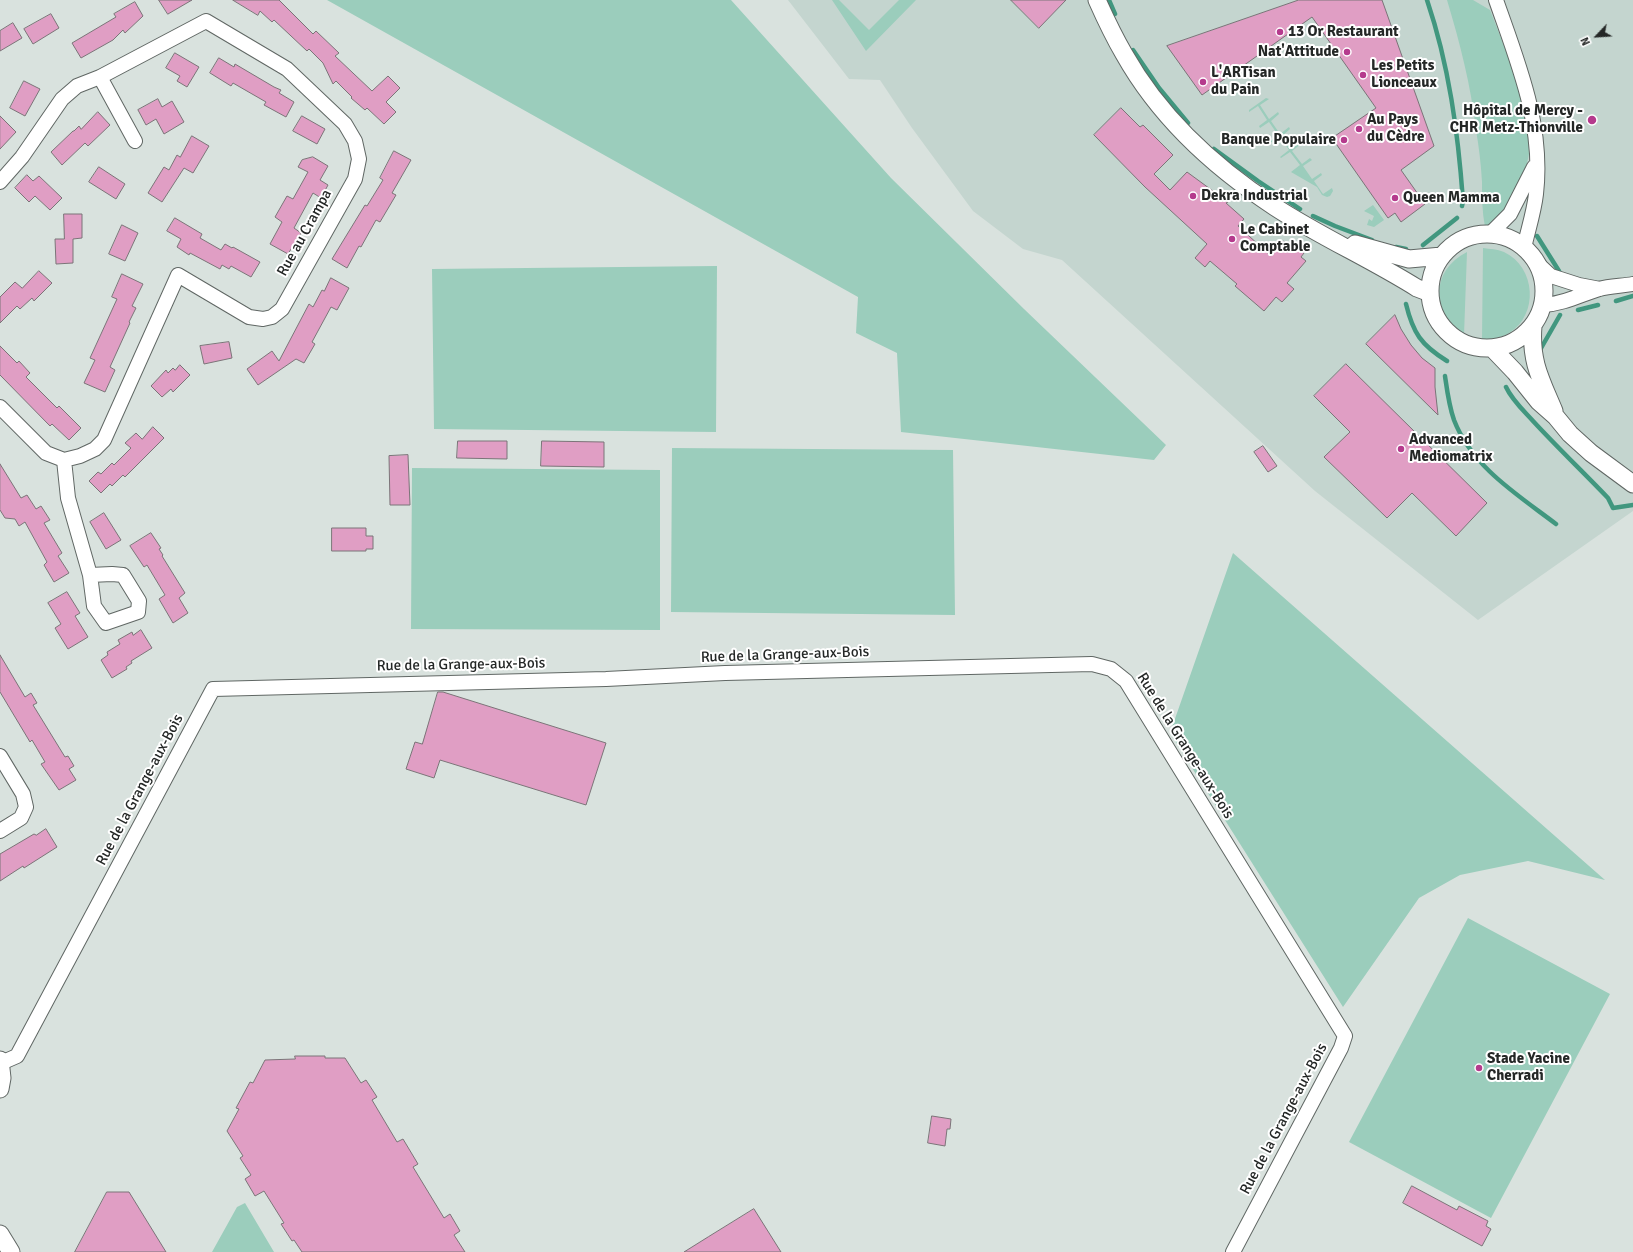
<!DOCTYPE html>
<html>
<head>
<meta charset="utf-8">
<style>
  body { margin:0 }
  #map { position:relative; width:1633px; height:1252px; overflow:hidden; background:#d9e2de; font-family:Signika,sans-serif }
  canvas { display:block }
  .north { position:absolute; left:1577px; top:16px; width:40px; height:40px; -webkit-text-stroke:3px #fff; paint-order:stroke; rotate:245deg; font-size:11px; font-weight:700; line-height:16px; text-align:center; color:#242726 }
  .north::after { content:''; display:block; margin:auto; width:14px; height:18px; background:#242726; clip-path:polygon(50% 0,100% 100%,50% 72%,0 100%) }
</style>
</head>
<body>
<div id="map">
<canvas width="1633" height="1252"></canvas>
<div class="north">N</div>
</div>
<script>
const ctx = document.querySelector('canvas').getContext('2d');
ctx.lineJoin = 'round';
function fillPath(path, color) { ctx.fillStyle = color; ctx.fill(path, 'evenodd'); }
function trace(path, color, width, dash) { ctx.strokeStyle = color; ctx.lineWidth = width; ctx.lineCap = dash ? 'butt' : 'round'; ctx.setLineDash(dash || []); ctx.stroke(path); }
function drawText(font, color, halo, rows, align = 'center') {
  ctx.font = font + ' Signika,sans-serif'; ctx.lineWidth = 4; ctx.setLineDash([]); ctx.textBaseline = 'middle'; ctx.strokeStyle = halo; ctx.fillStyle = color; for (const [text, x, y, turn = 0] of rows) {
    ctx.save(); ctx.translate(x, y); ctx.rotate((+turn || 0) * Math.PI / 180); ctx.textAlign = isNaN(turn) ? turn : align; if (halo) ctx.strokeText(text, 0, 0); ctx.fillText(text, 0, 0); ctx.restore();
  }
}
fillPath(new Path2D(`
  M788,0H1633V511L1478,620L1315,491L1062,260L1023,249L973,211L912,128L880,80L849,79Z`), '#c4d5cf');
fillPath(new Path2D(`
  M327,0H731L891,178L1024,309L1166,445L1154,460L901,432L897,353L856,333L858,297Z
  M832,0H839L869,30L899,0H916L866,51Z
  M1447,0H1473L1490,10L1517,79L1528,130L1529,154L1526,168L1508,209L1488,226L1485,227C1482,212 1482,197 1482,182C1481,165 1479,147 1476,130C1471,86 1460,43 1447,0Z
  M1266,98L1269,99L1260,105L1269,119L1278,112L1279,114L1271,121L1280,134L1289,127L1290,129L1282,136L1291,149L1300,143L1301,144L1292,151L1302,164L1310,158L1312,160L1303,166L1312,179L1321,173L1322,175L1314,181L1323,194L1332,188L1333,191L1330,196L1327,197L1322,195L1317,187L1291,172L1300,165L1290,152L1281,158L1280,157L1289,150L1280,137L1270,143L1269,142L1278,135L1269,122L1260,128L1259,126L1267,120L1258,106L1249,112V110Z
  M1373,205L1384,220L1374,227L1367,225L1369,219L1372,221L1374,216L1364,211Z
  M1483,248C1490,249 1497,249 1504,252C1536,267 1539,315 1509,333C1501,338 1491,339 1482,340Z
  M1467,252L1464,335C1431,312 1430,271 1467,252Z
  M717,266L716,432L434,429L432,269Z
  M672,448L953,450L955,615L671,612Z
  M412,468L660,470V630L411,629Z
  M1233,553L1605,880L1528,861L1460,875L1419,898L1343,1007L1170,733Z
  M1468,918L1610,994L1491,1218L1349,1142Z
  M245,1203L274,1252H212L237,1207Z`), '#9bcdbc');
trace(new Path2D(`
  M1109,0L1115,14
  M1427,0C1449,65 1458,132 1463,201L1462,206
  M1133,50L1159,88L1188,123
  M1214,149L1258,181L1300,209
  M1313,216L1335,226L1372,240
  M1537,236L1559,271
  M1423,245L1457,218
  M1396,247L1406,249
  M1616,301L1633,296
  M1406,304C1413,333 1421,345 1447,361
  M1578,310L1598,305
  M1540,350L1560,315
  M1445,376C1447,390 1449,406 1454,420C1472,467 1518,495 1556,524
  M1506,387C1512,400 1523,410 1533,421C1557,447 1583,472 1608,498L1613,508L1633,505`), '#41977f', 4.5);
const building = new Path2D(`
  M159,0H192L168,14Z
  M233,0H279L313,34L316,31L339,53L335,56L372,91L388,76L400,88L386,102L396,112L384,124L367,108L365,110L351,98L352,97L336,81L333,84L323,63L309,49L307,51L274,20L272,22L260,11L258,15Z
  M1011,0H1066L1039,28Z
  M1299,0H1382L1434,146L1401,170L1425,204L1401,222L1395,213L1388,218L1332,138L1376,108L1312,17L1202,95L1167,46Z
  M135,2L143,16L125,33L123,30L113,40L81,58L72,43L116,17L114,14Z
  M51,14L59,28L33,44L24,29Z
  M13,23L22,38L0,51V31Z
  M175,53L199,67L187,87L177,81L180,76L166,68Z
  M219,58L234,67L235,64L274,87L281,90L279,93L294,102L286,117L264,105L266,102L233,83L231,86L210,73Z
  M24,81L40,89L25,116L10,108Z
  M158,99L162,107L172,101L184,122L164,134L156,119L146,125L138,110Z
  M1121,108L1140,127L1143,125L1173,155L1154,174L1170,190L1187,172L1228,202L1226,203L1244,219L1238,226L1271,256L1283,241L1304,253L1301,257L1306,261L1287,283L1294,289L1282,302L1276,297L1264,311L1235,286L1237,284L1210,261L1205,267L1195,258L1207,244L1145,187L1094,135Z
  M98,112L110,125L88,146L85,143L62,165L51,152L73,131H74L79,126L81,129Z
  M0,116L16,132L0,149Z
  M302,116L325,129L317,144L293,131Z
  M192,136L209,146L193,173L184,168L162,202L148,193L164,167L169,170L177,155L180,157Z
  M394,151L411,160L392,193L396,195L380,222L376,220L361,247L359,246L347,268L332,259L365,205L367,206L383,180L380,178Z
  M313,157L328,166L320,180L328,185L321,198L313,193L294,228L301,233L288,254L270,244L282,222L275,217L287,196L293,199L308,172L298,167L302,160Z
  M99,167L125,184L116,199L89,182Z
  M27,175L33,181L39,176L62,198L50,210L35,196L29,202L15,188Z
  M64,214H82V238L73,239V263L56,264L55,239H64Z
  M175,218L202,234L200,238L221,250L225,244L232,248L233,247L260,262L251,277L231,266L229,269L222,265L220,269L190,253L189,255L177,247L181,239L167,231Z
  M122,225L138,233L125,261L109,254Z
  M39,271L52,283L34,301L32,298L20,309L17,306L0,323V297L15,282L22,288Z
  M122,274L143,284L132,306L136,308L129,322L130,323L110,367L115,370L105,392L84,383L95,360L90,358L117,299L112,297Z
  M331,278L349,288L337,310L331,307L312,342L315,344L304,363L296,359L258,385L247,369L272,351L279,361L309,304L313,307L322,290L324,291Z
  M1395,315L1401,329L1411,345L1422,358L1435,368V387L1438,415L1366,344Z
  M229,342L232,358L204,364L200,346Z
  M0,346L17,363L19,361L30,373L26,377L57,408L59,406L81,428L69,440L52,424L50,426L0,375Z
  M1346,364L1487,503L1456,536L1412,493L1387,518L1324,457L1350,432L1314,396Z
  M180,365L190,375L173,392L171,389L162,397L151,386L166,370L168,373L173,368L175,370Z
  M153,427L164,438L125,477L123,475L112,486L110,484L101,493L89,481L98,472L101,474L112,463L114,465L131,448L125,443L136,433L142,439Z
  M458,441H507V459L457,458Z
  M542,441L604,442V467L541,466Z
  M1263,446L1277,466L1268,472L1254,452Z
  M408,455L410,505H390L389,456Z
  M0,464L21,498L27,495L36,509L41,506L50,520L44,523L62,553L58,556L69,573L54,582L44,565L47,562L25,522L19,526L15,519L5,518L0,510Z
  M104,513L121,540L106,549L90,522Z
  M332,528H366V536H373V549H366V551H332Z
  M151,533L161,548L159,549L163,555L162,556L185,593L179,598L188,613L173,623L159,599L165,595L147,565L144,567L130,546Z
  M67,592L80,613L75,616L88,637L68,649L55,628L61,624L48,603Z
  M141,630L152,648L131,661L132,663L126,667L127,669L112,678L101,660L108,655L107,652L120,644L118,640L132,632L133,635Z
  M0,655L25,697L31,693L37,703L33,705L65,757L68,756L74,766L69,769L76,780L59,790L41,764L45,762L32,740L30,742L0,692Z
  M438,692H443L606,743L586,805L440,760L434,778L406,769L415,742L422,744Z
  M46,829L57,847L24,868L23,866L0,881V854L34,834L36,835Z
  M295,1056H325V1058H345L361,1083L366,1080L377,1097L372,1100L397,1142L403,1139L418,1164L413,1167L444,1218L450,1214L460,1231L454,1235L465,1252H302L294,1240L292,1241L281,1224L284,1223L264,1191L255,1196L245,1179L251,1175L240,1158L243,1156L227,1131L239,1109L236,1108L250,1082L253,1083L265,1060L295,1059Z
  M932,1116L951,1119L950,1129H947L945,1146L928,1143Z
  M1412,1186L1457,1210L1459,1206L1488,1221L1486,1226L1491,1229L1482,1246L1403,1203Z
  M107,1192H129L166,1252H75Z
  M754,1209L781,1252H684L708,1237Z`);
fillPath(building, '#e09ec4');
trace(building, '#7b7478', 1);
const minor = new Path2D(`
  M1496,0C1518,63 1544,125 1536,194C1534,212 1528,230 1524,248
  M100,77L135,141
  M0,182L22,157L62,99L77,86L100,77L206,21L287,69L345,124L355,141L359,159L355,179L282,309L272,317L263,319L249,317L178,275L104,440L95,449L80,456L64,460L46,453L0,407
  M1490,234L1510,214L1534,167
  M1536,262L1551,276L1579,285L1600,289
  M1543,305C1563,304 1580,295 1599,289C1610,286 1622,286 1633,284
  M64,460L68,498L90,575L94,606L106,623L138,612L139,601L123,575L112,574L90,575
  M0,756L23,794L26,807L21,818L0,831
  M1,1063L17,1056L213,689L606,679L725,673L1092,664L1111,669L1126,681L1345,1036L1341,1048L1233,1252`);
const tertiary = new Path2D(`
  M1097,0C1105,18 1114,37 1124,54C1160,118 1215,168 1275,207C1321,237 1371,259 1417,288L1430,293
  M1430 291a57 57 0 1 1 114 0a57 57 0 1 1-114 0Z
  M1355,244L1409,259L1442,256
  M1533,326C1530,361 1541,380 1554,411
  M1492,348L1515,372L1539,402L1556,417L1570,434L1591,453L1633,484
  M0,1060L2,1078L0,1089
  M0,1234L11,1252`);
trace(minor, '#606764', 16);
trace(tertiary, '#606764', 19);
trace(minor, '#fff', 14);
trace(tertiary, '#fff', 17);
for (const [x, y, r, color] of [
  [1280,32,4,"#b53a8d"],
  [1347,52,4,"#b53a8d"],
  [1363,75,4,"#b53a8d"],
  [1203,82,4,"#b53a8d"],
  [1592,120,5,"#b53a8d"],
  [1359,129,4,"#b53a8d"],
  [1344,140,4,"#b53a8d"],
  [1193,196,4,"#b53a8d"],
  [1395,198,4,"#b53a8d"],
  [1232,239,4,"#b53a8d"],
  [1401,449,4,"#b53a8d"],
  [1479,1068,4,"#b53a8d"]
]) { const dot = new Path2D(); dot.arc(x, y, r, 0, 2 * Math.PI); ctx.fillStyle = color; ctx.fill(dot); trace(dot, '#fff', 1.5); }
drawText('bold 15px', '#242726', '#fff', [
  ["13 Or Restaurant",1288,32],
  ["Nat'Attitude",1339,52,"right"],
  ["Les Petits",1371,66],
  ["Lionceaux",1371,83],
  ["L'ARTisan",1211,73],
  ["du Pain",1211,90],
  ["Hôpital de Mercy -",1583,111,"right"],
  ["CHR Metz-Thionville",1583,128,"right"],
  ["Au Pays",1367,120],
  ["du Cèdre",1367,137],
  ["Banque Populaire",1336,140,"right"],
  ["Dekra Industrial",1201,196],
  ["Queen Mamma",1403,198],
  ["Le Cabinet",1240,230],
  ["Comptable",1240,247],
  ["Advanced",1409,440],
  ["Mediomatrix",1409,457],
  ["Stade Yacine",1487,1059],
  ["Cherradi",1487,1076]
], 'left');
drawText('15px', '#242726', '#fff', [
  ["Rue au Crampa",305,233,-61],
  ["Rue de la Grange-aux-Bois",785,655,-2],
  ["Rue de la Grange-aux-Bois",461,665,-1],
  ["Rue de la Grange-aux-Bois",1185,746,58],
  ["Rue de la Grange-aux-Bois",140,790,-62],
  ["Rue de la Grange-aux-Bois",1284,1119,-62]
]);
</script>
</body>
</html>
